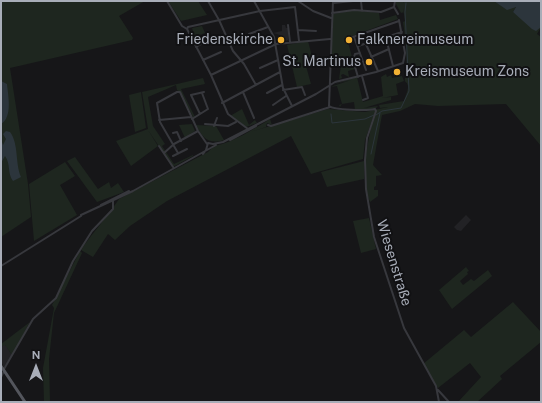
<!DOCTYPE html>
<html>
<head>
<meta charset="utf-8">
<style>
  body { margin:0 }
  #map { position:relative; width:542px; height:403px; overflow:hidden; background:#161618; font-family:"Public Sans",sans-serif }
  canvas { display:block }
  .frame { position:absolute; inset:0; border:2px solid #a8adb8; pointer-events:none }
  .north { position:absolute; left:16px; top:347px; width:40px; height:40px; -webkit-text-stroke:3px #111113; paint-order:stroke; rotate:0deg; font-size:11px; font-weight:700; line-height:16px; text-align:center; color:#a8adb8 }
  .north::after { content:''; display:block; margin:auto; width:14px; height:18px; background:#a8adb8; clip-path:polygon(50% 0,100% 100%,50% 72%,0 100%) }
</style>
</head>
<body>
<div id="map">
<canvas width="542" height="403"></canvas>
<div class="frame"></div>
<div class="north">N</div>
</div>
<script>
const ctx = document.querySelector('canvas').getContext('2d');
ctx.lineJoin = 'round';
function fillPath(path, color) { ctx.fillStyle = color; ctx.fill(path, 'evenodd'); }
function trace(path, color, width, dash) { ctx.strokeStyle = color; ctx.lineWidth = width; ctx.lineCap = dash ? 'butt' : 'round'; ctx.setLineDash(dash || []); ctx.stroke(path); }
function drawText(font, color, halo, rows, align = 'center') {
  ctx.font = font + ' "Public Sans",sans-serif'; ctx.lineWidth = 4; ctx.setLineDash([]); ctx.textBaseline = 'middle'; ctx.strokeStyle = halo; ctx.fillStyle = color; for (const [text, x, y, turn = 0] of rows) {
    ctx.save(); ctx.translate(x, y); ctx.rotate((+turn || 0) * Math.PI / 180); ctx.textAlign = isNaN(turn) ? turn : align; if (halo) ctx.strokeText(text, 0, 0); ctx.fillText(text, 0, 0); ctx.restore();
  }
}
fillPath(new Path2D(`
  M282,25H285L286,28H288V40L285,41L280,35L273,33L282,31Z
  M466,215L471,220L461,231L457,230L454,227Z
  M5,344L12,355L4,367L1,362V347Z`), '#222225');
fillPath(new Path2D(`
  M1,1H145L119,16L133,38L132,40L10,68L28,184L31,217L1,237Z
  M168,1H198L207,15L181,21Z
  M396,1H403V3L404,1H494L516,7L513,12L541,27L537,34L541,37V146L506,104L438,106L415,104L400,111L382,115L373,165L382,175L376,176V186L374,187V190H378V196L370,202C359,178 368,140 374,115L365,140L363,159L311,174L291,136L167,201L130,226L115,240L108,234L93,257L81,250C93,232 108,216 119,199L208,152L214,146C234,142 252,130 270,119L272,125L267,123L266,127L250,132L328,109L365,112L388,107L380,108L379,105L404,101C405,96 408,92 408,86C407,81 404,83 405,78C408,61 406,41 403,22L405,21L403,8L404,12L401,13L396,4Z
  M355,10L379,13L380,20L396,15L398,19L347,38L355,69L348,71L349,77L343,74L341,75L342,78L339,79L341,65L331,66L333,14Z
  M202,26L205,33L192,38L189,33L193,31L192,28Z
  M308,41L314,64L306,66L311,84L297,87L287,45Z
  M386,74L387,77L391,75L392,78L402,76L404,81L396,84L398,95L382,98L391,97V100L364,108L378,106L375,109L355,110L354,102L342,104L340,107L339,105L342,104L337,86L330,87L351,80L331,85L357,77L363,102L383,96L381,77Z
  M203,78L205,84L181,89L195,117H193L180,92L177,90L176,85L148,97L153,126L165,144L162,146L174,164L193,155V156L173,167L148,130L158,146L131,166L116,141L148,129L142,92Z
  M141,92L146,128L135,132L129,95Z
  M242,109L249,125L255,120L257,123L246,127L230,116Z
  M192,124L195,131L185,138L179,125Z
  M196,125L216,126L224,140C209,145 202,138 196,125Z
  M75,157L98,189L109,182L111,188L118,183L124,192L97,202L67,161Z
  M364,161V179L327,187L321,172Z
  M65,162L75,176L60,185L77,215L34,241L29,184Z
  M369,218L376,249L361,253L353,221Z
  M80,251L82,253L54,313L49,359L50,402H44L43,368L54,308L52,305Z
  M466,267L469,271L467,272L468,274L460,281L463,285L471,279L474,281L488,270L492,276L452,309L439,290Z
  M513,302L541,332V342L500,376L502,379L477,402H458L481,377L470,363L438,388L423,364L464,330L471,337Z
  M30,322L12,355L5,345L1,347V344Z`), '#1e261f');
fillPath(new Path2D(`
  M494,1H541V27L536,31L532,29L513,12L516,7L507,10Z
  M1,81L7,84C8,95 13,117 1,124Z
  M6,131L10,132C19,144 15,164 21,177L13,181C7,173 11,164 5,156L1,163V139L3,145L6,139L3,134Z`), '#2c353c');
trace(new Path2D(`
  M331,114L332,123L365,119L374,115
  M376,115L382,111L401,108L409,91L405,12L406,3
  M371,154L380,113`), '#2c353c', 1);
trace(new Path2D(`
  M167,1L182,26L187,29L211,75L228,114L248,129
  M208,1L219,20L233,51L244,64L256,85
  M254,1L274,37L283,88L292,106
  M298,1L313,11L331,18
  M333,1L329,106C334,110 367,111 375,109L376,111L367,138L365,160L366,189L374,237L404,328L436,386L439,402
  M361,1L362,11
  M333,3L353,1
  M295,7L299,41
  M394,7L398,14
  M394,7L395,1
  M332,13L354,10L381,12L394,7
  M288,25L290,42
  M187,29L188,27L260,11L295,7
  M298,30L316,31
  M249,34L268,27
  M354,37L366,70
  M350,38L399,21
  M386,38L393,66
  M365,42L378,71
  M358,46L402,32
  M196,47L215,36
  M371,57L389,49
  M203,60L221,52
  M260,68L278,60
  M211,75L276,44L330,39
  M362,76L368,98L363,100
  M358,77L353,60L355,54L360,53
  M283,90L302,87L305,95
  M243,92L254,118
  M202,93L208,109L200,114L191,95L204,92
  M267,93L282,85
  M222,103L280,72
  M273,105L286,96
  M192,119L200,114
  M159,120L191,117
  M205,124L228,126L236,122
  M268,125L271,126L330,107
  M214,126L217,118
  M173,133L177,132L181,141
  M230,140L256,126
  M159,146L173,167
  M164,153L174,144L198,131
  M178,153L160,122L157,103L177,92H180L198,131L207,144
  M203,154L206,150L208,143L213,144L223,142L316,94L335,82L376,72L403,63L405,53L399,20
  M173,156L187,149
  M101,205L129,191
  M81,215L133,191L216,145
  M1,266L81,216
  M4,369L33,319L56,298L73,261L92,231L113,209V201
  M1,377L4,371
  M438,390L449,402`), '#37383d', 2);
trace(new Path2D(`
  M1,366L25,402`), '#53555c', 3);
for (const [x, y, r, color] of [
  [281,40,4,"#f2b134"],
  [349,40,4,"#f2b134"],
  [369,62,4,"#f2b134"],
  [397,72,4,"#f2b134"]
]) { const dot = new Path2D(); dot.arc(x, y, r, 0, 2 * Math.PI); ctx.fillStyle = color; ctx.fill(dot); trace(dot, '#111113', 1.5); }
drawText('14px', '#a8adb8', '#111113', [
  ["Friedenskirche",273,40],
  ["Falknereimuseum",357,40,"left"],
  ["St. Martinus",361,62],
  ["Kreismuseum Zons",405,72,"left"]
], 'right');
drawText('14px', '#a8adb8', '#111113', [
  ["Wiesenstraße",394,263,73]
]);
</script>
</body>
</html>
